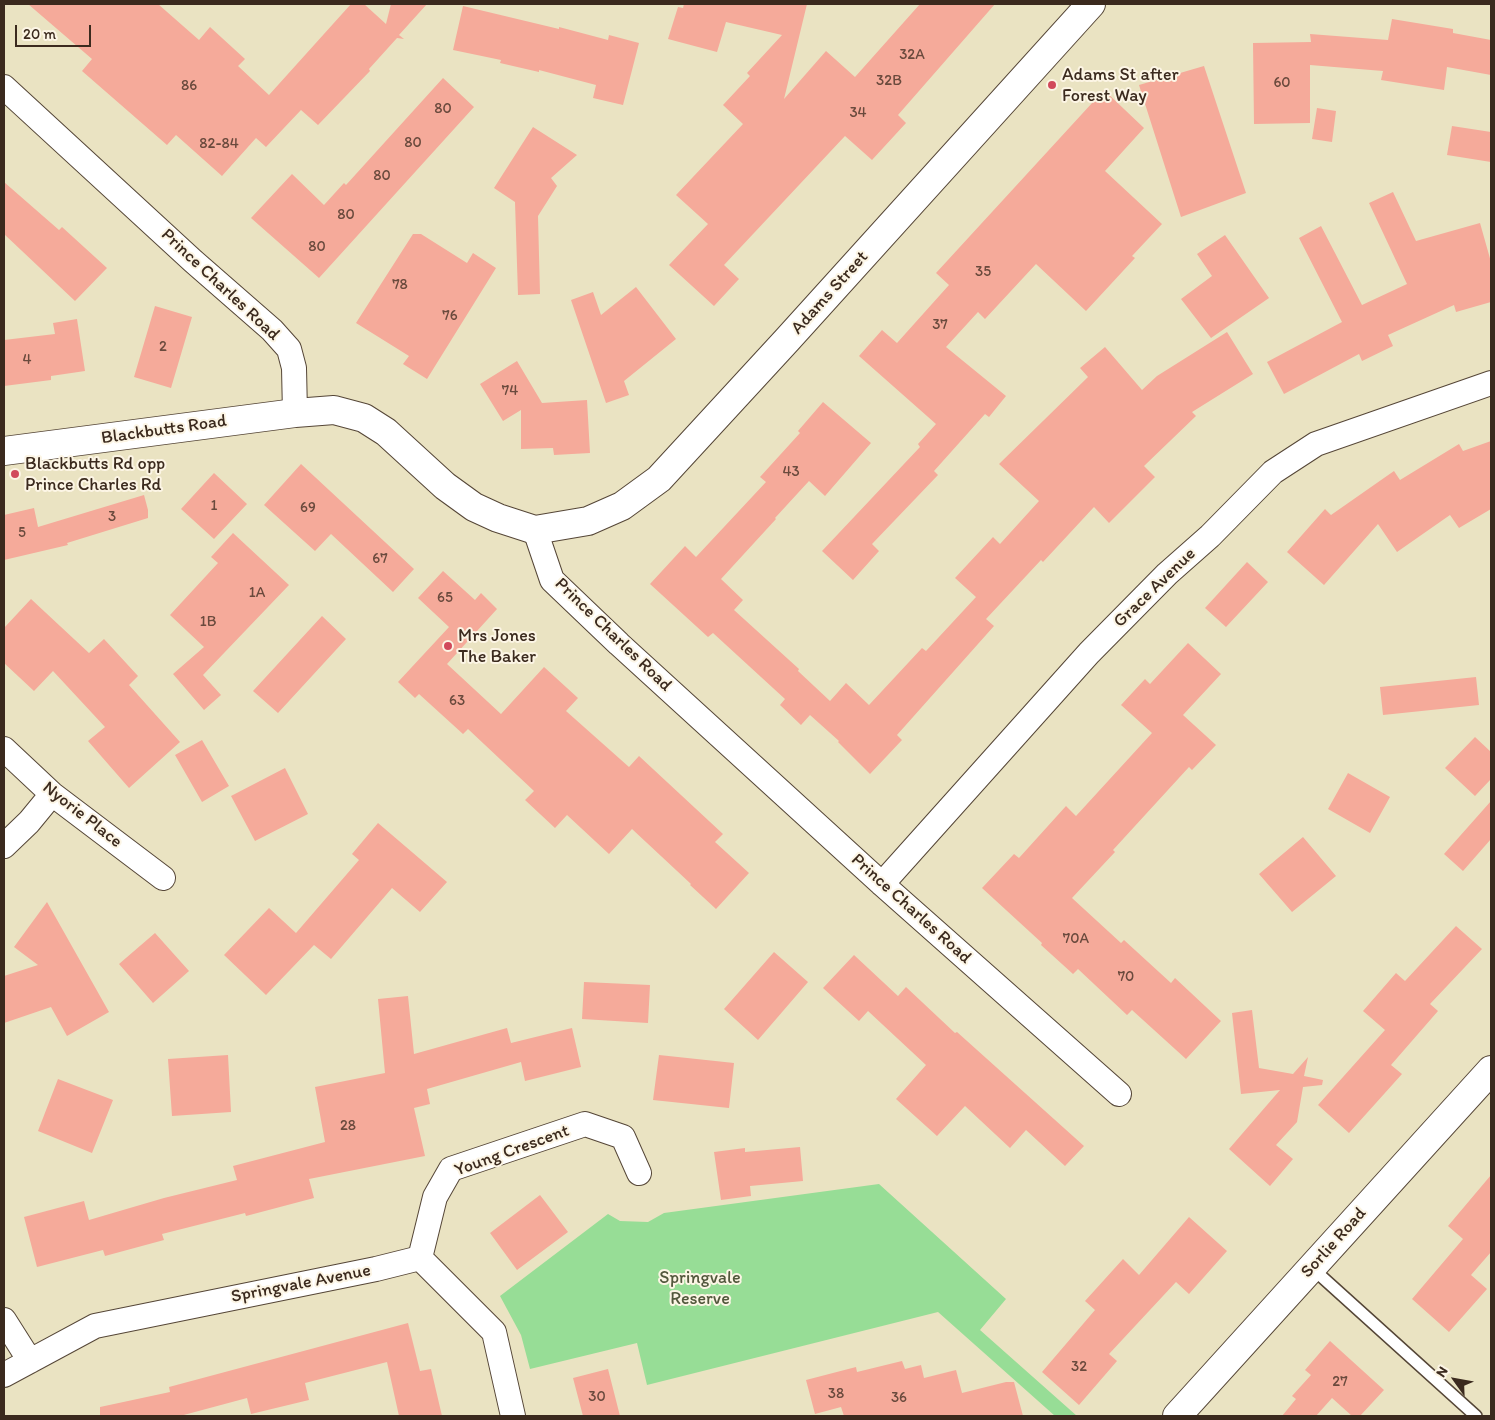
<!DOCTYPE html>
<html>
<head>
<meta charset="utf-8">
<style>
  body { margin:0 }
  #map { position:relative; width:1495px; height:1420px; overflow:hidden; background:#eae3c2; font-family:Itim,sans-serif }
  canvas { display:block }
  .frame { position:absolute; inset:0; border:5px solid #3b2a1e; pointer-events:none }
  .north { position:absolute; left:1430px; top:1355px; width:50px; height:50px; -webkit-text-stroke:4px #fcf5e5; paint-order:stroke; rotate:302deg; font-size:14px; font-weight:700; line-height:20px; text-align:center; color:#3b2a1e }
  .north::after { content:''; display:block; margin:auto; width:18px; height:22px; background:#3b2a1e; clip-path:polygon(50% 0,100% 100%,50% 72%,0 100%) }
  .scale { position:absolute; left:15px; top:25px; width:76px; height:22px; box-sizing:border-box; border:2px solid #3b2a1e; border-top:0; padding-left:6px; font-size:15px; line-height:18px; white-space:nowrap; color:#3b2a1e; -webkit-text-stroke:4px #fcf5e5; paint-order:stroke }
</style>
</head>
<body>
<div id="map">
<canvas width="1495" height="1420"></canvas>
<div class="frame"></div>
<div class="north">N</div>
<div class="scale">20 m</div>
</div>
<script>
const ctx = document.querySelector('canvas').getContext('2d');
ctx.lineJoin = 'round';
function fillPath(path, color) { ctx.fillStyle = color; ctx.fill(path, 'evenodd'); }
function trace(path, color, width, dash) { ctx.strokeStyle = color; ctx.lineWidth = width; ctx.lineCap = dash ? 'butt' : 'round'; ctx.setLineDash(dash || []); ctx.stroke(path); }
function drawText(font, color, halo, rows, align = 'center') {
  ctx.font = font + ' Itim,sans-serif'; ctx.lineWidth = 4; ctx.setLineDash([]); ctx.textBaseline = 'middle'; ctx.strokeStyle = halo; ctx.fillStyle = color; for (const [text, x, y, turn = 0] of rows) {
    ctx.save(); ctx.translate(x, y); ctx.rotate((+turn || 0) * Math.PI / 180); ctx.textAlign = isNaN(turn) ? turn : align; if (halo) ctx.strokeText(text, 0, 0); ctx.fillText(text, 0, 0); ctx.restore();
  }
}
fillPath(new Path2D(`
  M879,1184L1006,1299L980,1330L1077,1416H1055L938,1312L647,1385L637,1343L530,1369L521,1335L500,1296L608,1214L620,1221L648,1222L664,1213Z`), '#97dd96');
fillPath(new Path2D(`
  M28,4H158L199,40L210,27L245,59L238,66L269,95L351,4H364L386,24L391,4H427L399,35L404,39L397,38L369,69L370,71L318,125L301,110L266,147L256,138L222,176L176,135L167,145L82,71L92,59Z
  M684,4H807L784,99L826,51L855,77L920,4H995L898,115L906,123L872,160L845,136L769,217L724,265L739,279L714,306L669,265L708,224L676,195L743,124L723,105L750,76L747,73L782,35L726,22L717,52L668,39L678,7L683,8Z
  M463,6L559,29V27L608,40L609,35L639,43L623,105L593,98L596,85L539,70V72L500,63L501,60L453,50Z
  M1392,19L1453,29V33L1491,40V75L1447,67L1444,90L1381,80L1383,71L1310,65V123L1254,124L1253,43L1311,42L1310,34L1388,40Z
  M1204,66L1246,193L1181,217L1139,85Z
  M443,78L474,107L319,278L251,218L292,174L324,205L344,183L346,185Z
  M1104,90L1144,128L1105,171L1162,224L1132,256L1135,258L1086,311L1036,264L985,319L978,312L946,347L1006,396L989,417L985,414L934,471L938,475L872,544L879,551L853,580L822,551L920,447L918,444L936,424L859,356L882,330L897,343L949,285L936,273Z
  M1317,108L1336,111L1332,142L1312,139Z
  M1452,126L1491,132V162L1447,155Z
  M533,127L577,155L551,178L557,186L538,216L540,294L518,295L515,202L494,188Z
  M4,182L59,230L62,227L107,268L75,301L4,234Z
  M1393,192L1416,241L1480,223L1491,262V302L1456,312L1454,305L1388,335L1393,346L1362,361L1359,354L1284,394L1267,362L1342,322L1299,238L1321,226L1362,305L1407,284L1369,203Z
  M413,234H421L467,263L473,253L496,268L427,379L403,364L409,356L356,323Z
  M1225,235L1269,298L1211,338L1181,299L1212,276L1197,254Z
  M636,287L676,339L624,381L629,395L606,403L571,300L593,292L601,315Z
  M155,306L192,317L171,388L134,377Z
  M77,319L85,371L51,376V380L4,386V340L55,334L53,323Z
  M1227,332L1253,374L1192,412L1196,416L1144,466L1155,477L1109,523L1094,507L1043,562L1041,560L986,619L994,626L897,735L902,740L870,774L838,742L839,741L810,715L801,725L780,705L785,699L713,633L708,637L650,584L685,546L696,557L766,482L760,477L800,433L798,431L823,402L871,443L825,496L809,481L775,518L776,519L721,579L743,600L734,610L799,669L798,671L830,701L846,683L869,705L922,648L926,651L976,597L955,578L993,537L1000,544L1039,501L999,464L1088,377L1080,368L1105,347L1142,390L1157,376Z
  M517,361L542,403L587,400L590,453L554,455L553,448L521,449V410L503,421L480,384Z
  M1491,441V509L1459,528L1450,515L1397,552L1378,524L1324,585L1287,552L1325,509L1331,515L1394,471L1400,480L1459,444L1463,451Z
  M301,464L414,569L393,592L331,534L315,551L264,505Z
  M214,473L247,504L214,539L181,509Z
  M144,495L148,510V518L67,543L68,545L4,560V515L34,508L38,527Z
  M233,533L289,585L203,675L221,695L204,710L173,674L204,647L170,615L218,563L211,557Z
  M1247,562L1268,582L1226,627L1205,608Z
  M443,571L475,600L481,593L497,609L447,664L501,714L544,667L578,698L566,711L629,767L639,756L723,834L715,842L749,873L716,909L690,885L691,884L632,829L609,854L567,815L555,828L525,800L534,791L468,729L463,734L419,694L415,698L398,682L449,627L418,598Z
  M31,599L89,653L104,639L138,676L129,685L180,742L129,788L88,741L105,727L53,671L34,691L4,663V628Z
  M322,616L346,639L278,713L253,691Z
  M1188,643L1221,674L1183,715L1216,745L1192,770L1189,767L1113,850L1115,852L1072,898L1121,943L1124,940L1171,983L1175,978L1221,1021L1186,1059L1132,1010L1127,1015L1078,969L1073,974L1041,945L1042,943L982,888L1014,854L1019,858L1066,806L1076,816L1152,733L1121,705L1145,679L1150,684Z
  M1476,677L1479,705L1383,715L1380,687Z
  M1475,737L1491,752V779L1475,796L1445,768Z
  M202,740L229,786L202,802L175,755Z
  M285,768L308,814L255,841L231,796Z
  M1348,773L1390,797L1370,833L1328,809Z
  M1491,801V839L1463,871L1444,854Z
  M378,823L447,882L420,912L392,888L331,959L314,945L266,995L224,955L269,908L296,933L359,860L352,854Z
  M1303,837L1336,876L1292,912L1259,874Z
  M47,902L109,1012L67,1036L51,1007L4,1023V976L38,965L14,947Z
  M1456,926L1482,949L1430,1004L1438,1011L1391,1065L1402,1074L1349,1133L1318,1105L1385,1030L1363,1011L1396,973L1405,981Z
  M155,933L189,971L153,1003L119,964Z
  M774,952L808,982L758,1040L724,1009Z
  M854,955L898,996L906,987L955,1033L957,1032L1084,1146L1065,1166L1026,1130L1010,1148L965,1106L937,1136L896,1099L926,1065L868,1011L859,1021L823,988Z
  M584,982L650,985L648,1023L582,1019Z
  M408,996L414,1054L507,1028L511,1043L572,1028L581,1067L525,1081L521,1062L427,1089L430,1104L414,1108L425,1156L309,1179L314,1198L246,1216L245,1213L162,1234L164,1240L105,1256L103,1250L37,1267L24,1217L84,1201L89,1220L164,1198L237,1180L233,1166L325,1142L315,1087L385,1073L378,999Z
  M1252,1010L1259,1068L1293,1074L1308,1057L1304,1076L1323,1080L1322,1085L1303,1087L1297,1122L1276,1145L1293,1159L1270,1186L1229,1149L1280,1090L1241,1094L1232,1013Z
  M228,1055L231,1112L172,1116L168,1059Z
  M659,1055L734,1063L729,1108L653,1100Z
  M58,1079L113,1100L92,1153L38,1131Z
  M800,1147L803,1181L750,1186L751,1196L721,1200L714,1152L745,1148V1152Z
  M1491,1175V1252L1471,1275L1487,1289L1449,1332L1412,1299L1463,1239L1448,1226Z
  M540,1195L568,1232L517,1270L490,1233Z
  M1189,1217L1227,1251L1189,1294L1176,1282L1109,1354L1117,1361L1079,1405L1042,1372L1095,1310L1085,1301L1123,1259L1139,1275Z
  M408,1323L420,1371L431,1369L442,1416H399L387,1362L305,1383L309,1400L251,1414L247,1398L180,1416H100V1407L170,1392L169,1387Z
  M1330,1341L1384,1390L1360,1416H1352L1332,1398L1316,1416H1282L1296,1399L1292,1396L1311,1375L1305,1370Z
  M902,1361L905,1369L921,1365L924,1378L956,1370L962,1393L1006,1382H1014L1023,1416H844L841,1407L815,1414L806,1380L856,1367L857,1372Z
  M608,1369L620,1416H583L573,1378Z`), '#f5aa9a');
const lane = new Path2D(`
  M1312,1268L1476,1416`);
const street = new Path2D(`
  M4,87L193,261L272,330L289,349L294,368L295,413
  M535,530L552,580L619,644L882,884L1119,1094
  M4,749L52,794L163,878
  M4,846L29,822L52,794
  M882,884L1089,653L1167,574L1210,536L1273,472L1316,444L1491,383
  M420,1258L435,1197L451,1169L585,1124L623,1137L639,1173
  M4,1320L30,1361
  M4,1375L95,1326L376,1269L420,1258L494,1332L513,1416`);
const secondary = new Path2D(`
  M4,451L295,413L334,410L364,418L386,432L445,486L474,507L498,518L535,530L588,521L622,506L659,479L787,340L1091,4
  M1177,1416L1491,1070`);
trace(lane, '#554637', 14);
trace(street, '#554637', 26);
trace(secondary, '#554637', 30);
trace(lane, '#fff', 11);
trace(street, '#fff', 24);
trace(secondary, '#fff', 28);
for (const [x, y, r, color] of [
  [1052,85,5,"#d1495b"],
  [15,474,5,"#d1495b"],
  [448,646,5,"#d1495b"]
]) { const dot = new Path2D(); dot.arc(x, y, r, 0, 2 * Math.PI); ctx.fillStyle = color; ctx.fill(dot); trace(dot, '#fcf5e5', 2); }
drawText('15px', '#6a4a3d', null, [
  ["32A",912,55],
  ["32B",889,81],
  ["60",1282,83],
  ["86",189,86],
  ["80",443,109],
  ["34",858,113],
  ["80",413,143],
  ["82-84",219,144],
  ["80",382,176],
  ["80",346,215],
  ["80",317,247],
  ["35",983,272],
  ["78",400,285],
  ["76",450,316],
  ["37",940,325],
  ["2",163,347],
  ["4",27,360],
  ["74",510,391],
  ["43",791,472],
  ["1",214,506],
  ["69",308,508],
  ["3",112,517],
  ["5",22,533],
  ["67",380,559],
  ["1A",257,593],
  ["65",445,598],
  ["1B",208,622],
  ["63",457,701],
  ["70A",1076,939],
  ["70",1126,977],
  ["28",348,1126],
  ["32",1079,1367],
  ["27",1340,1382],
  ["38",836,1394],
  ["30",597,1397],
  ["36",899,1398]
]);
drawText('18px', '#3b2a1e', '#fcf5e5', [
  ["Adams St after",1062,75],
  ["Forest Way",1062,96],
  ["Blackbutts Rd opp",25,464],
  ["Prince Charles Rd",25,485],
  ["Mrs Jones",458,636],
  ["The Baker",458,657]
], 'left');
drawText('18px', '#3b2a1e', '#fcf5e5', [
  ["Prince Charles Road",220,285,43],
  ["Adams Street",830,293,-48],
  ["Blackbutts Road",164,430,-8],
  ["Grace Avenue",1155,588,-44],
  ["Prince Charles Road",613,635,44],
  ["Nyorie Place",82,815,38],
  ["Prince Charles Road",911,909,42],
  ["Young Crescent",512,1151,-20],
  ["Sorlie Road",1334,1243,-48],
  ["Springvale Avenue",301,1284,-11]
]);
drawText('18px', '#52573c', '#fcf5e5', [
  ["Springvale",700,1278],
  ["Reserve",700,1299]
]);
</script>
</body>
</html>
